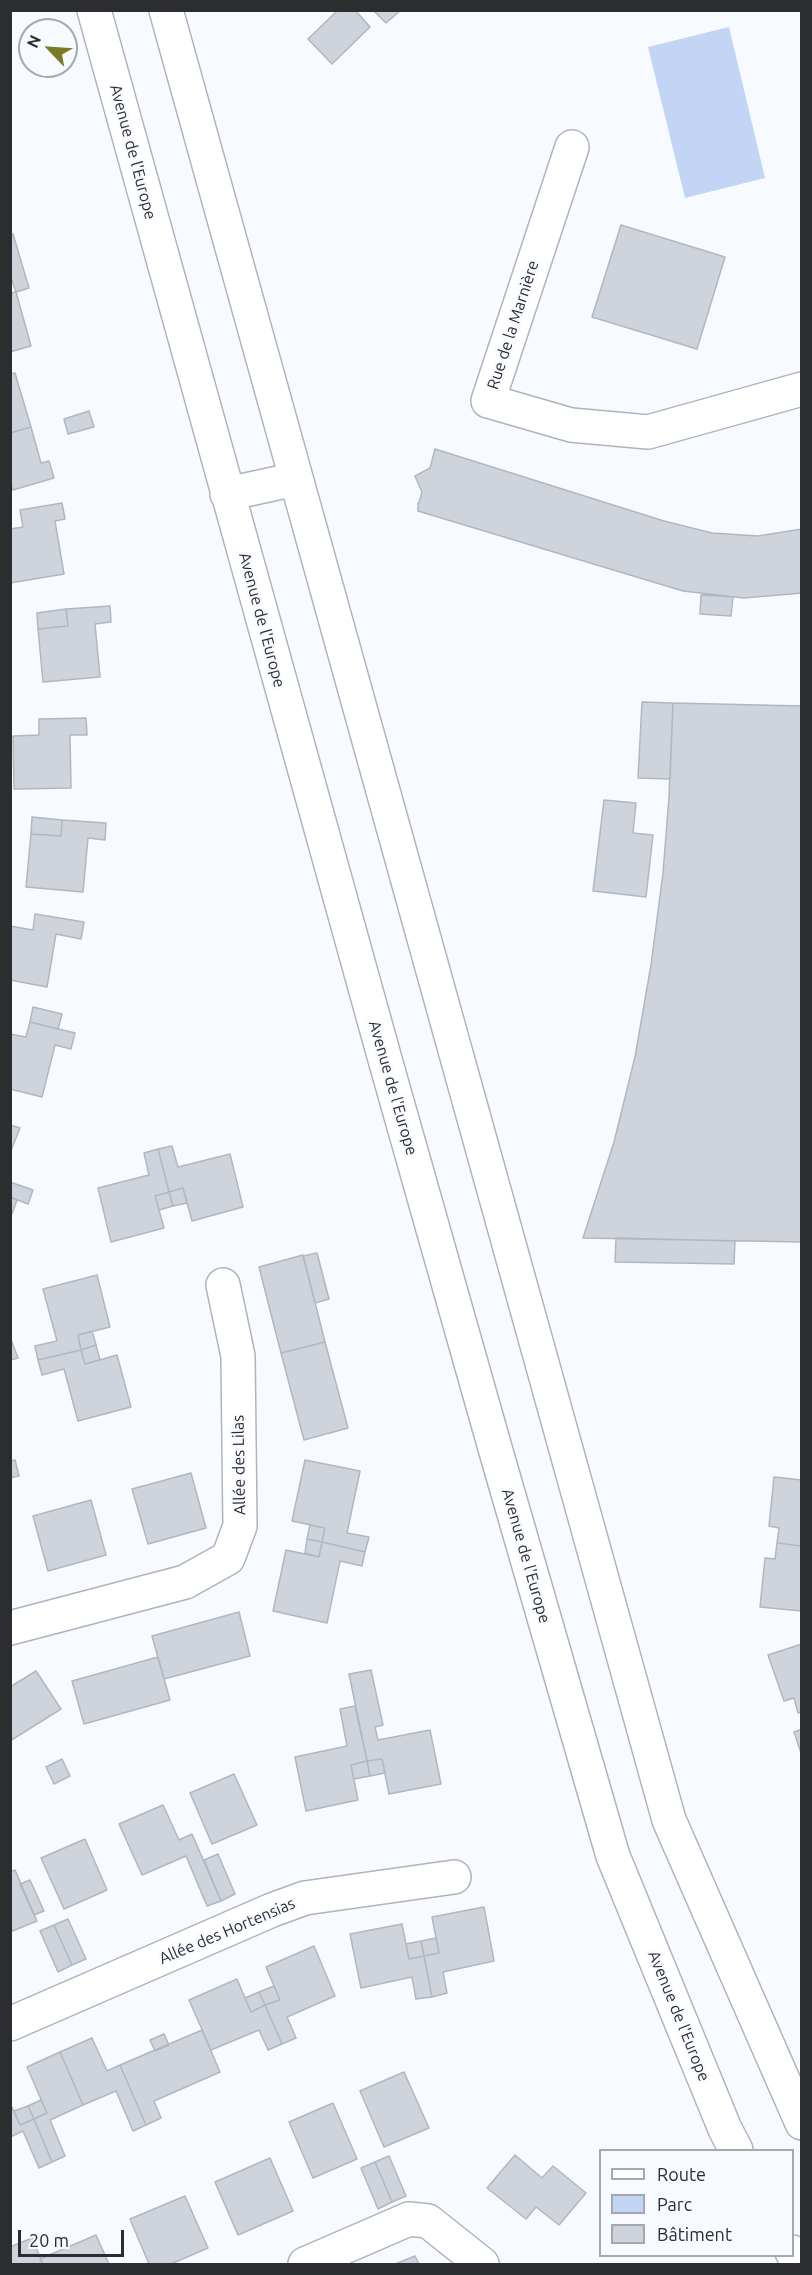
<!DOCTYPE html>
<html>
<head>
<meta charset="utf-8">
<style>
  body { margin:0 }
  #map { position:relative; width:812px; height:2275px; overflow:hidden; background:#f7faff; font-family:Ubuntu,sans-serif }
  canvas { display:block }
  .frame { position:absolute; inset:0; border:12px solid #2b2d30; pointer-events:none }
  .legend { position:absolute; left:599px; top:2149px; width:195px; height:108px; box-sizing:border-box; background:#f7faff; border:2px solid #a5a8ac; margin:0; padding:8px 10px; list-style:none; font-size:18px; color:#2b2d30 }
  .legend li { display:flex; align-items:center; gap:12px; height:30px }
  .legend b { width:30px; border:2px solid #a5a8ac }
  .north { position:absolute; left:18px; top:18px; width:60px; height:60px; box-sizing:border-box; background:#f7faff; border:2px solid #a5a8ac; border-radius:50%; rotate:295deg; font-size:16px; font-weight:700; line-height:24px; text-align:center; color:#2b2d30 }
  .north::after { content:''; display:block; margin:auto; width:21px; height:27px; background:#7b7b23; clip-path:polygon(50% 0,100% 100%,50% 72%,0 100%) }
  .scale { position:absolute; left:18px; top:2230px; width:106px; height:27px; box-sizing:border-box; border:3px solid #2b2d30; border-top:0; padding-left:8px; font-size:18px; line-height:21px; white-space:nowrap; color:#2b2d30; -webkit-text-stroke:4px #f7faff; paint-order:stroke }
</style>
</head>
<body>
<div id="map">
<canvas width="812" height="2275"></canvas>
<div class="frame"></div>
<ul class="legend">
<li><b style="height:8px;background:#fff"></b>Route</li>
<li><b style="height:16px;background:#c3d5f5"></b>Parc</li>
<li><b style="height:16px;background:#cfd4dc"></b>Bâtiment</li>
</ul>
<div class="north">N</div>
<div class="scale">20 m</div>
</div>
<script>
const ctx = document.querySelector('canvas').getContext('2d');
ctx.lineJoin = 'round';
function fillPath(path, color) { ctx.fillStyle = color; ctx.fill(path, 'evenodd'); }
function trace(path, color, width, dash) { ctx.strokeStyle = color; ctx.lineWidth = width; ctx.lineCap = dash ? 'butt' : 'round'; ctx.setLineDash(dash || []); ctx.stroke(path); }
function drawText(font, color, halo, rows, align = 'center') {
  ctx.font = font + ' Ubuntu,sans-serif'; ctx.lineWidth = 5; ctx.setLineDash([]); ctx.textBaseline = 'middle'; ctx.strokeStyle = halo; ctx.fillStyle = color; for (const [text, x, y, turn = 0] of rows) {
    ctx.save(); ctx.translate(x, y); ctx.rotate((+turn || 0) * Math.PI / 180); ctx.textAlign = isNaN(turn) ? turn : align; if (halo) ctx.strokeText(text, 0, 0); ctx.fillText(text, 0, 0); ctx.restore();
  }
}
fillPath(new Path2D(`
  M729,27L765,178L685,198L648,47Z`), '#c3d5f5');
const building = new Path2D(`
  M338,10H355L370,27L332,64L308,39Z
  M373,10H400V11L386,23Z
  M621,225L725,257L697,349L592,317Z
  M13,234L29,288L16,292L10,275V235Z
  M16,292L31,346L10,352V293Z
  M15,373L31,427L10,433V374Z
  M89,411L94,427L68,434L64,419Z
  M31,427L41,463L49,461L54,478L13,490L10,483V433Z
  M435,449L664,521L712,533L758,536L802,529V593L744,598L683,591L418,511V503H419L422,492L415,476L430,468Z
  M62,503L65,519L55,521L64,574L10,583V529L23,527L20,510Z
  M701,595L733,597L731,616L700,614Z
  M110,606L111,622L95,624L100,677L43,682L38,629L68,626L66,609Z
  M66,609L68,626L38,629L37,613Z
  M642,702L673,703L670,779L638,778Z
  M673,703L802,706V1242L583,1238L614,1142L635,1057L651,965L663,873L669,797Z
  M86,718L87,735H70L71,788L14,789L13,736L39,735V719Z
  M604,800L636,803L633,833L653,835L646,897L593,891Z
  M32,817L62,820L61,836L31,834Z
  M62,820L106,823L105,840L88,838L83,892L26,887L31,834L61,836Z
  M35,914L84,922L81,939L56,934L47,987L10,980V926L33,930Z
  M33,1007L62,1014L58,1029L30,1022Z
  M30,1022L75,1033L71,1049L55,1045L42,1097L10,1089V1034L26,1037Z
  M10,1125L20,1128L10,1153Z
  M172,1146L178,1167L230,1154L243,1207L192,1221L183,1188L169,1192L158,1149Z
  M158,1149L169,1192L155,1196L164,1228L111,1242L98,1188L149,1175L144,1153Z
  M10,1182L33,1190L28,1204L10,1197Z
  M183,1188L187,1203L173,1206L169,1192Z
  M169,1192L173,1206L159,1210L155,1196Z
  M10,1197L17,1200L12,1214L10,1213Z
  M616,1238L735,1241L734,1264L615,1262Z
  M317,1253L329,1299L315,1303L303,1256Z
  M303,1255L325,1342L281,1353L259,1267Z
  M97,1275L110,1327L78,1335L81,1350L38,1360L35,1346L57,1341L43,1289Z
  M92,1331L96,1345L81,1350L78,1335Z
  M12,1342L18,1358L10,1360V1343Z
  M325,1342L348,1428L304,1440L281,1353Z
  M96,1345L100,1360L85,1364L81,1350Z
  M81,1350L85,1364L117,1355L131,1407L78,1421L64,1369L42,1375L38,1360Z
  M15,1460L19,1476L10,1478V1461Z
  M305,1460L360,1471L347,1533L369,1537L365,1552L322,1542L325,1528L292,1521Z
  M191,1473L206,1528L148,1544L132,1489Z
  M774,1477L802,1480V1546L777,1543L779,1528L769,1526Z
  M91,1500L106,1555L48,1571L33,1516Z
  M310,1525L325,1528L322,1542L307,1539Z
  M307,1539L322,1542L319,1557L305,1553Z
  M322,1542L365,1552L362,1566L340,1561L327,1623L273,1611L286,1550L319,1557Z
  M777,1543L802,1546V1611L760,1607L765,1558L775,1559Z
  M239,1612L250,1656L164,1679L152,1636Z
  M802,1644V1712L798,1713L794,1698L784,1701L768,1655Z
  M158,1657L170,1700L84,1724L72,1681Z
  M371,1670L383,1725L375,1727L378,1740L430,1730L441,1784L389,1794L382,1759L367,1761L349,1674Z
  M36,1671L61,1709L10,1741V1687Z
  M355,1706L367,1761L351,1765L358,1800L306,1811L295,1757L347,1746L340,1709Z
  M802,1729V1756L794,1732Z
  M62,1759L70,1776L54,1784L46,1767Z
  M382,1759L385,1773L370,1776L367,1761Z
  M367,1761L370,1776L354,1779L351,1765Z
  M234,1774L257,1825L212,1844L190,1793Z
  M163,1805L179,1840L192,1834L221,1901L207,1906L186,1856L142,1875L119,1824Z
  M85,1839L107,1890L64,1909L41,1858Z
  M218,1854L235,1894L221,1901L204,1860Z
  M15,1870L37,1921L10,1932V1872Z
  M30,1880L44,1911L34,1915L20,1884Z
  M484,1907L494,1961L443,1972L447,1993L432,1997L424,1956L439,1953L432,1917Z
  M68,1919L86,1959L72,1965L54,1925Z
  M402,1924L409,1959L424,1956L432,1997L416,1999L412,1977L361,1988L350,1934Z
  M54,1925L72,1965L58,1972L40,1931Z
  M436,1938L439,1953L424,1956L421,1941Z
  M421,1941L424,1956L409,1959L406,1944Z
  M314,1946L335,1996L287,2017L296,2038L282,2044L265,2005L280,2000L266,1967Z
  M237,1979L251,2012L265,2005L282,2044L268,2050L259,2030L211,2050L189,2000Z
  M274,1986L280,2000L265,2005L259,1992Z
  M259,1992L265,2005L251,2012L245,1998Z
  M202,2030L220,2072L154,2101L161,2118L146,2125L120,2065Z
  M164,2034L169,2045L155,2051L150,2040Z
  M92,2038L107,2071L120,2065L146,2125L133,2131L116,2091L83,2105L60,2052Z
  M60,2052L83,2105L50,2120L65,2156L52,2162L34,2119L47,2113L27,2067Z
  M404,2072L429,2128L384,2147L360,2091Z
  M41,2100L47,2113L34,2119L28,2106Z
  M10,2103L20,2125L34,2119L52,2162L39,2168L23,2131L10,2137Z
  M333,2103L357,2159L313,2178L289,2122Z
  M28,2106L34,2119L20,2125L14,2111Z
  M515,2155L542,2178L553,2166L586,2193L559,2225L536,2207L526,2219L487,2188Z
  M389,2156L406,2196L392,2202L375,2162Z
  M270,2158L293,2211L238,2235L215,2182Z
  M375,2162L392,2202L378,2209L361,2168Z
  M185,2196L208,2248L171,2264H149L130,2219Z
  M96,2235L109,2264H43L40,2259Z
  M32,2238L43,2264H10V2247Z
  M415,2256L419,2264H395Z`);
fillPath(building, '#cfd4dc');
trace(building, '#b2b7bf', 1.5);
const minor = new Path2D(`
  M572,147L488,401L571,425L648,432L802,389
  M10,1628L185,1582L228,1558L240,1526L238,1356L223,1285
  M10,2024L272,1910L305,1898L454,1877
  M305,2264L409,2219L428,2221L482,2264`);
const major = new Path2D(`
  M94,10L386,1063L497,1455L613,1856L725,2129L736,2150
  M166,10L669,1820L802,2123
  M227,494L296,479
  M792,2252L799,2264`);
trace(minor, '#afb3bc', 36);
trace(major, '#afb3bc', 36);
trace(minor, '#fff', 33);
trace(major, '#fff', 33);
drawText('16px', '#2b2d30', '#f7faff', [
  ["Avenue de l'Europe",133,152,75],
  ["Rue de la Marnière",513,325,-72],
  ["Avenue de l'Europe",262,620,75],
  ["Avenue de l'Europe",393,1088,74],
  ["Allée des Lilas",239,1465,-91],
  ["Avenue de l'Europe",526,1556,74],
  ["Allée des Hortensias",227,1931,-23],
  ["Avenue de l'Europe",679,2016,68]
]);
</script>
</body>
</html>
